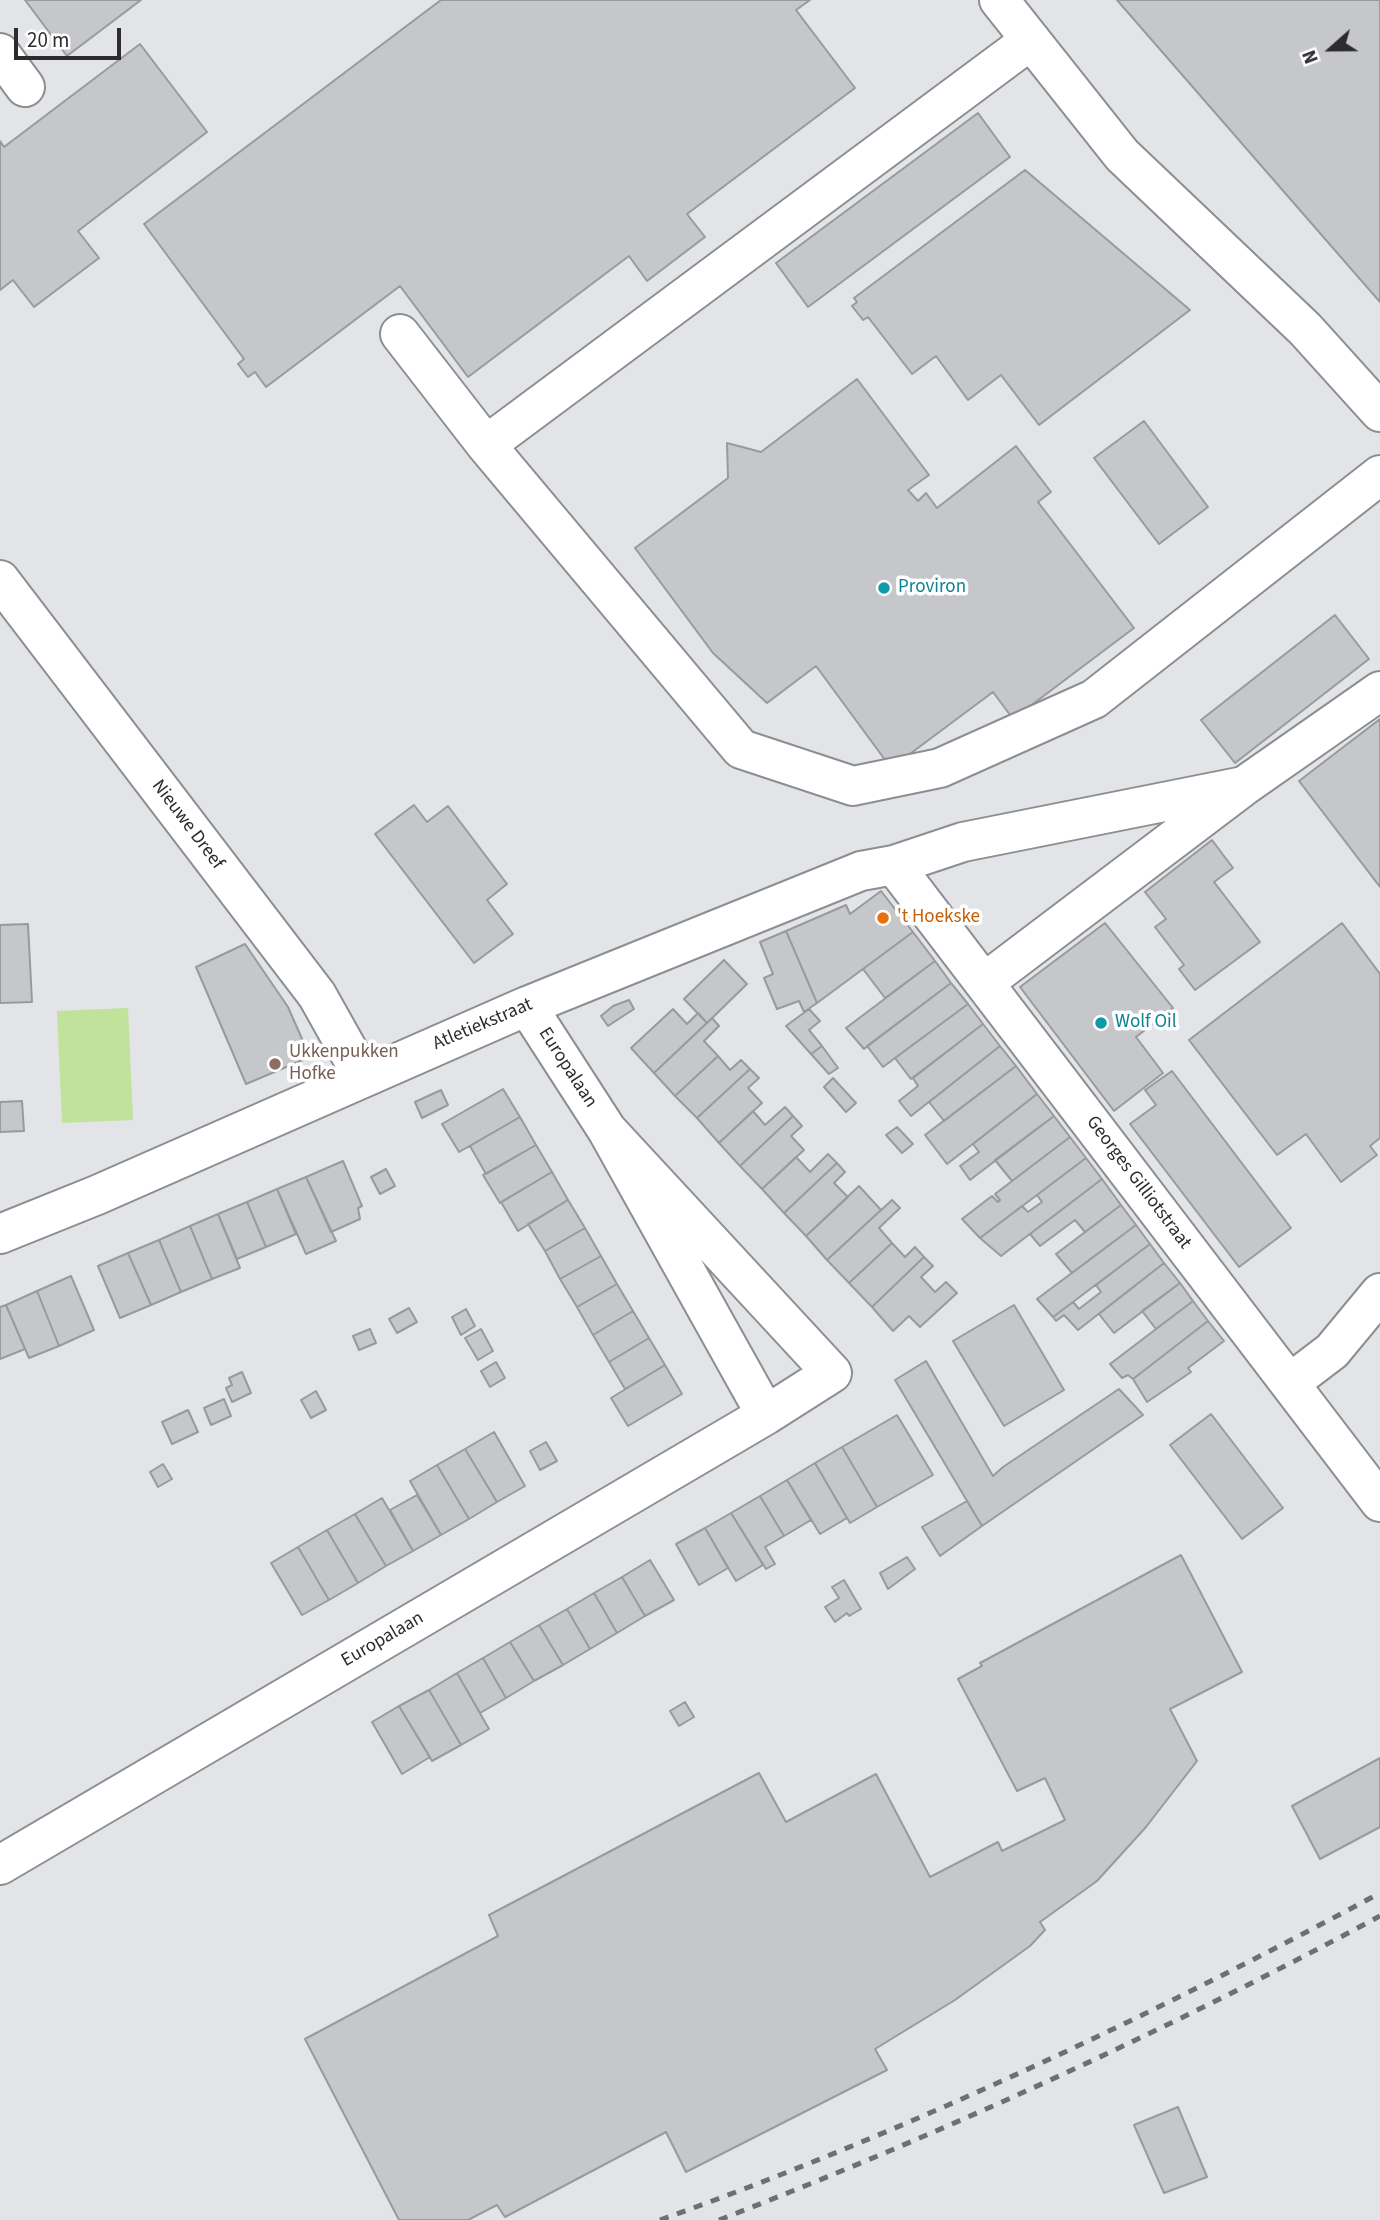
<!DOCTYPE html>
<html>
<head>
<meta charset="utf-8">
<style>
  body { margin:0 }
  #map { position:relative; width:1380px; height:2220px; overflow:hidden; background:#e2e4e7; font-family:"Source Sans 3",sans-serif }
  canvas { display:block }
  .north { position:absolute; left:1296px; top:14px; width:70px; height:70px; -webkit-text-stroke:5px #fff; paint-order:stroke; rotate:249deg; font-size:19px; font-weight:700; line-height:28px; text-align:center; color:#2c2c2d }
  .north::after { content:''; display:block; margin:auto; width:24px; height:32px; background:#2c2c2d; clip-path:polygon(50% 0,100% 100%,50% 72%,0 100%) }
  .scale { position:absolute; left:14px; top:28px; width:107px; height:32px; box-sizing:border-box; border:4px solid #2c2c2d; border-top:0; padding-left:9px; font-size:21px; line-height:24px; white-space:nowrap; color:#2c2c2d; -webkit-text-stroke:5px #fff; paint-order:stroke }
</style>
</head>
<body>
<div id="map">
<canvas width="1380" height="2220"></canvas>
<div class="north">N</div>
<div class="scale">20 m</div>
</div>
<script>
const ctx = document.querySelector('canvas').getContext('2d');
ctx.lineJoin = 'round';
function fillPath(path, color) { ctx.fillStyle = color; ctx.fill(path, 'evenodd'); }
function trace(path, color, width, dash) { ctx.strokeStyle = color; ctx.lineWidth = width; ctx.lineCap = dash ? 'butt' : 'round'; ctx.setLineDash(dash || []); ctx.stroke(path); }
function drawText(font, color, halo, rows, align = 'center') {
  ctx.font = font + ' "Source Sans 3",sans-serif'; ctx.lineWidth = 7; ctx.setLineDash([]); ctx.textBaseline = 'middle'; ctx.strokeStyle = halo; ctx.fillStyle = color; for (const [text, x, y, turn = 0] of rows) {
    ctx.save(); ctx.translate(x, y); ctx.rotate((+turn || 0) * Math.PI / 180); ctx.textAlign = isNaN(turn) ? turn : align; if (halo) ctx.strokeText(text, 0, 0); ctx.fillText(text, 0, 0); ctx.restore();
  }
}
fillPath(new Path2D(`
  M128,1008L133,1120L62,1123L57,1011Z`), '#c0e29a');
const building = new Path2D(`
  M25,0H141L67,56Z
  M441,0H810L796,10L855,88L687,214L705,237L647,281L629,256L468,377L400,286L266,387L255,372L248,377L238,364L244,359L144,224Z
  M1117,0H1380V302Z
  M140,44L207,132L78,231L99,258L34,307L13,280L0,290V141L4,147Z
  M978,113L1010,157L808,307L776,263Z
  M1025,170L1190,310L1039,425L1001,375L968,400L936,356L912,374L868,317L863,320L852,306L857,302L854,298Z
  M857,379L929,475L908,490L918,501L926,493L937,508L1016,446L1051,492L1038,502L1134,628L1013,719L993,692L891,768L816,666L767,703L713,653L635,548L728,478L727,443L761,452Z
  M1144,421L1208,507L1159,544L1094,458Z
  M1335,615L1369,659L1235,763L1201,720Z
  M1380,719V887L1299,781Z
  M414,805L427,822L448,806L507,884L487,900L513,934L474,963L375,834Z
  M1212,840L1233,868L1214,882L1260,942L1195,990L1179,969L1184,965L1155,927L1166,919L1145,892Z
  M881,891L913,932L817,1003L786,931L846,905L850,914Z
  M1105,923L1173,1008L1136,1037L1163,1073L1114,1111L1020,987Z
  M1342,923L1380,974V1138L1370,1146L1377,1155L1341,1182L1306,1134L1277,1155L1189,1040Z
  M28,924L32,1002L0,1003V925Z
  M786,931L817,1003L804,1012L799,1001L777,1009L764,978L773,974L760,942Z
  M913,932L935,961L885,998L863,969Z
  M245,944L288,1007L310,1057L246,1084L196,967Z
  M724,960L747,984L707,1023L684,999Z
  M935,961L951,983L864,1049L846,1028Z
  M951,983L968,1004L883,1067L867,1046Z
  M629,1000L634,1009L608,1026L601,1016L613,1006Z
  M968,1004L983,1024L911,1079L895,1058Z
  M673,1009L687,1024L698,1013L707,1023L654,1073L631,1048Z
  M809,1009L820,1021L809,1030L822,1046L811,1054L786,1026Z
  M712,1018L719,1026L704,1041L718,1056L675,1096L654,1073Z
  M983,1024L1000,1046L911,1116L899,1101L918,1086L913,1078Z
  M822,1046L838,1068L829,1074L811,1054Z
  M1000,1046L1016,1066L944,1121L929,1102Z
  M718,1056L730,1070L741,1060L750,1069L697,1118L675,1096Z
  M1016,1066L1037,1094L947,1164L925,1135Z
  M750,1069L759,1078L748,1088L762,1103L719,1143L697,1118Z
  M1172,1071L1291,1228L1239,1267L1130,1124L1156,1105L1145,1090Z
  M833,1078L856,1103L846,1112L824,1087Z
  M503,1089L520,1117L459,1152L442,1124Z
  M441,1090L448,1105L422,1118L415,1102Z
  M1037,1094L1054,1116L970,1180L960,1166L979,1152L973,1144Z
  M22,1101L24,1131L0,1132V1102Z
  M785,1107L793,1116L740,1166L719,1143L753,1111L765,1125Z
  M793,1116L802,1126L791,1136L804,1150L762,1189L740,1166Z
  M1054,1116L1070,1137L1012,1181L995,1160Z
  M520,1117L536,1145L486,1174L470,1146Z
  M897,1127L913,1144L902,1153L886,1135Z
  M1070,1137L1086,1158L980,1238L962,1219L992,1196L998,1202L1000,1200L995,1194Z
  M536,1145L552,1172L500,1203L483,1175Z
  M828,1154L837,1163L784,1213L762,1189L796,1157L810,1172Z
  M1086,1158L1102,1179L1001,1256L980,1238L1022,1206L1028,1212L1042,1202L1037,1195Z
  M343,1161L362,1206L358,1208L360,1219L331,1232L306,1177Z
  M837,1163L845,1172L834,1183L848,1197L806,1236L784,1213Z
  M386,1169L395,1186L380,1194L371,1177Z
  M552,1172L568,1200L518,1231L501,1202Z
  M306,1177L336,1241L306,1254L277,1189Z
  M1102,1179L1121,1205L1085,1232L1075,1220L1040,1246L1030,1234Z
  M859,1186L881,1210L827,1260L806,1236Z
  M277,1189L296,1234L266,1247L247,1202Z
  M568,1200L585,1228L545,1251L528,1224Z
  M892,1200L900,1208L879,1228L892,1243L849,1283L827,1260Z
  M247,1202L266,1247L237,1259L218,1214Z
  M1121,1205L1136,1225L1072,1273L1056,1254Z
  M218,1214L240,1268L212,1279L190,1226Z
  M1136,1225L1150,1244L1053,1317L1037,1299Z
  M190,1226L212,1279L181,1292L159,1240Z
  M585,1228L601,1256L560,1279L545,1251Z
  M159,1240L181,1292L151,1305L128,1253Z
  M892,1243L905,1257L915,1247L924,1257L872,1307L849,1283Z
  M1150,1244L1164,1263L1078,1330L1064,1315L1056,1321L1053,1317L1073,1302L1079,1309L1101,1292L1096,1285Z
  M128,1253L151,1305L120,1318L98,1266Z
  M601,1256L617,1284L577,1307L560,1279Z
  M924,1257L933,1266L921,1277L935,1292L946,1282L957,1293L920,1327L909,1316L893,1331L872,1307Z
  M1164,1263L1180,1283L1114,1333L1099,1314Z
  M71,1276L94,1330L59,1346L37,1291Z
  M1180,1283L1193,1301L1156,1329L1142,1311Z
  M617,1284L633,1311L593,1335L577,1307Z
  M37,1291L59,1346L29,1358L6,1305Z
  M1193,1301L1208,1321L1133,1379L1128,1375L1122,1378L1110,1364Z
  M6,1305L25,1349L0,1359V1307Z
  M1014,1305L1064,1390L1004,1426L953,1341Z
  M409,1308L417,1322L397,1333L389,1319Z
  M466,1309L475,1326L461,1335L452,1317Z
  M633,1311L649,1338L609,1362L593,1335Z
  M1208,1321L1224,1341L1188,1368L1191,1372L1147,1402L1133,1379Z
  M370,1329L376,1343L359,1350L353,1336Z
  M481,1329L493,1351L478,1360L465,1338Z
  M649,1338L665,1365L625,1389L609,1362Z
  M926,1361L993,1476L1003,1467L1119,1389L1143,1415L982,1526L895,1380Z
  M496,1362L505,1378L490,1387L481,1371Z
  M665,1365L682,1394L628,1426L611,1398Z
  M242,1372L251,1393L232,1402L226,1388L232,1385L229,1378Z
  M316,1391L326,1410L311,1418L301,1400Z
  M224,1399L231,1416L211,1425L204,1408Z
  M188,1410L198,1432L172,1444L162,1422Z
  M1211,1414L1283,1508L1242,1539L1170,1445Z
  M897,1415L933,1475L877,1507L842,1447Z
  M494,1432L525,1486L497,1502L465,1449Z
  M546,1442L557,1461L540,1470L530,1451Z
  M842,1447L877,1507L850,1523L815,1463Z
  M465,1449L497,1502L469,1519L437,1465Z
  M815,1463L847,1518L820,1534L787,1480Z
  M163,1464L172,1479L158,1487L150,1472Z
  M437,1465L469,1519L441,1535L410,1481Z
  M787,1480L811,1520L784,1536L760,1496Z
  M417,1495L441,1535L413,1551L390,1510Z
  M760,1496L784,1536L765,1547L775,1564L766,1569L731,1513Z
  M382,1498L413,1551L386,1566L355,1514Z
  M967,1501L982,1526L940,1556L922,1527Z
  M731,1513L763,1565L736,1581L705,1528Z
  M355,1514L386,1566L358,1583L327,1530Z
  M705,1528L728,1568L699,1585L676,1544Z
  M327,1530L358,1583L329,1600L298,1547Z
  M298,1547L329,1600L302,1615L271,1563Z
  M1181,1555L1242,1672L1170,1709L1197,1761L1146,1827L1097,1881L1040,1922L1045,1930L1030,1946L955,2000L875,2049L887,2070L686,2172L666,2132L505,2217L497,2205L468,2220H399L305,2039L498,1936L489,1915L759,1773L786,1822L876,1774L930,1877L998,1842L1002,1851L1065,1820L1045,1778L1017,1791L958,1679L982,1666L980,1663Z
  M907,1557L915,1569L888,1589L880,1573Z
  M650,1560L674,1600L645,1616L622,1577Z
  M622,1577L645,1616L617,1633L594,1593Z
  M844,1580L861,1609L849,1616L847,1613L835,1622L825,1607L839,1598L832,1587Z
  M594,1593L617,1633L590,1649L567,1609Z
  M567,1609L590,1649L563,1665L539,1625Z
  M539,1625L563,1665L534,1681L510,1642Z
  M510,1642L534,1681L506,1698L483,1658Z
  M483,1658L506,1698L480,1713L457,1673Z
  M457,1673L489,1729L461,1745L429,1690Z
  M429,1690L461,1745L432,1761L399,1706Z
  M685,1702L694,1717L679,1726L670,1711Z
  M399,1706L430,1757L402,1774L372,1722Z
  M1380,1758V1827L1320,1859L1292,1806Z
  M1178,2107L1207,2177L1164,2193L1134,2125Z`);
fillPath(building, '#c5c7ca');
trace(building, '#989a9d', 2);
const minor = new Path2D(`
  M999,0L1122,155L1305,329L1380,412
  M1031,40L486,445L741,749L853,786L940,768L1094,699L1380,475
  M0,53L25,87
  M400,334L486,445
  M0,580L317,995L363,1077
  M894,865L1380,1502
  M985,982L1244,786L1380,691
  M527,1006L607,1130L766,1415
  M0,1234L97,1195L527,1006L861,871L894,865L963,842L1244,786
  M1290,1383L1332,1351L1380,1293
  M0,1865L766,1415L832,1373L607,1130`);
trace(minor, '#8c8e91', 42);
trace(minor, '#fff', 38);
trace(new Path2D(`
  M660,2220C909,2131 1147,2018 1380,1893
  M719,2220C946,2132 1166,2031 1380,1916`), '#6e6f70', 5, [9, 9]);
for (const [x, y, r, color] of [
  [884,588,7,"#0f9aa8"],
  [883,918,7,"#e8710a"],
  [1101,1023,7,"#0f9aa8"],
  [275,1064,7,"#8d6e63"]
]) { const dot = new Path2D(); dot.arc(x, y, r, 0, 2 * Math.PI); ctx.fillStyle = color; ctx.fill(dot); trace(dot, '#fff', 2.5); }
drawText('19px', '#0d838f', '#fff', [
  ["Proviron",898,588],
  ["Wolf Oil",1115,1023]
], 'left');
drawText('19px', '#2c2c2d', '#fff', [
  ["Nieuwe Dreef",187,825,53],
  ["Atletiekstraat",483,1025,-23],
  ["Europalaan",567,1068,57],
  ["Georges Gilliotstraat",1138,1183,53],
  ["Europalaan",383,1640,-30]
]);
drawText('19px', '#c56008', '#fff', [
  ["'t Hoekske",897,918]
], 'left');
drawText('19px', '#785e54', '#fff', [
  ["Ukkenpukken",289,1053],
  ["Hofke",289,1075]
], 'left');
</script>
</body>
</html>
